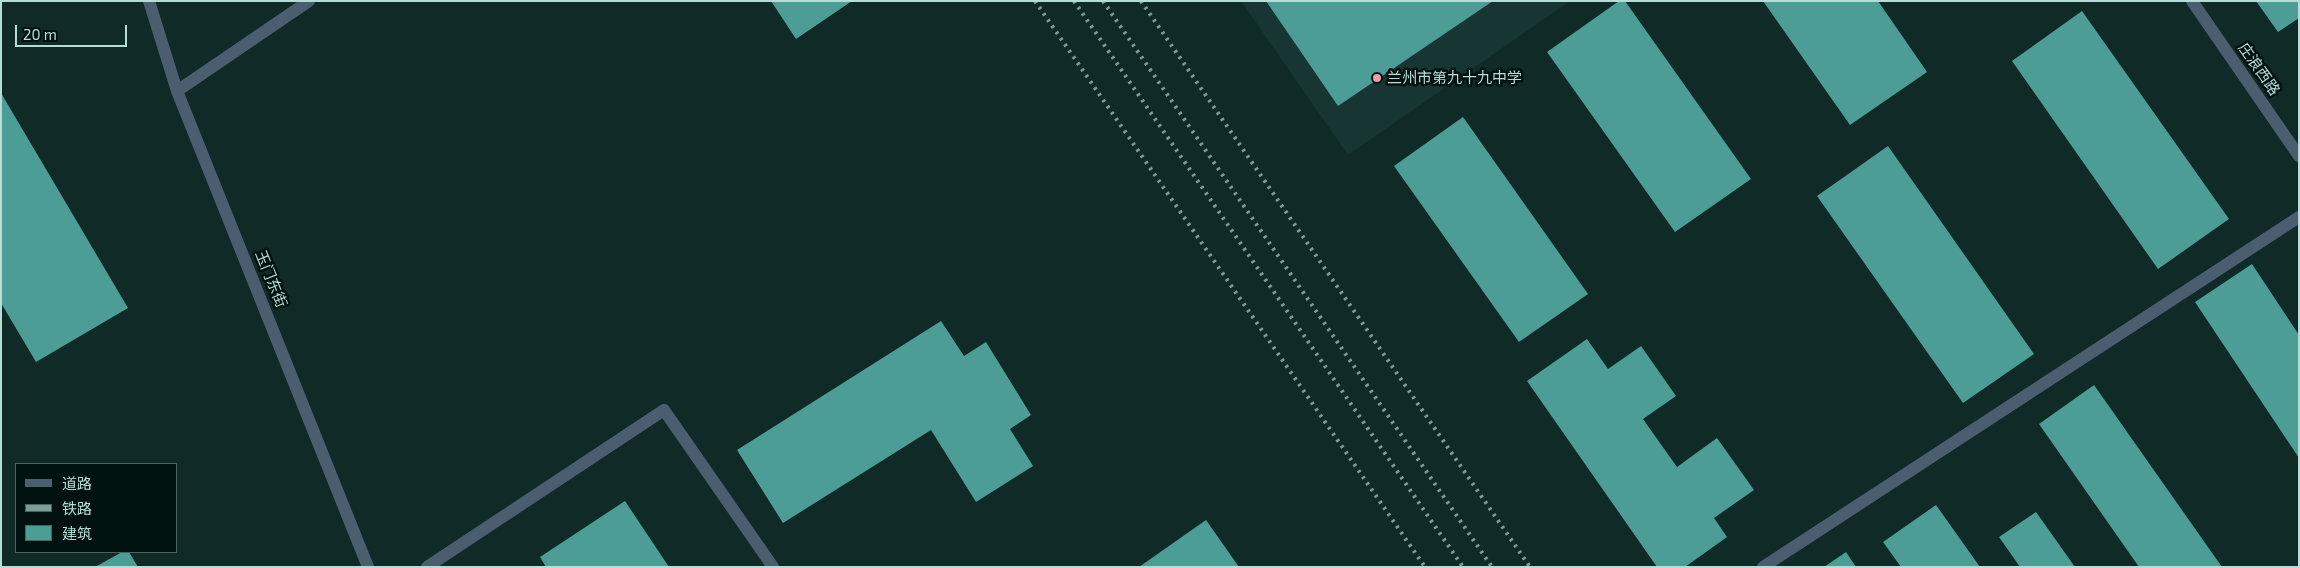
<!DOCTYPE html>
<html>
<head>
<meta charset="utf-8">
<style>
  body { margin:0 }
  #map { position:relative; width:2300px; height:568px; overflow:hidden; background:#102a27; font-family:"Exo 2","Noto Sans SC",sans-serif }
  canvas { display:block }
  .frame { position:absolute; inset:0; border:2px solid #b6dcd7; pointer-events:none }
  .legend { position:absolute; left:15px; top:463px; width:162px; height:90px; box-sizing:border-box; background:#001210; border:1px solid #496360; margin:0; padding:6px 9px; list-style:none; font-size:15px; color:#b6dcd7 }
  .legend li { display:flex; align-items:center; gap:10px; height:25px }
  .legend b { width:25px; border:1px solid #496360 }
  .scale { position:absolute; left:15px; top:25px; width:112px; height:22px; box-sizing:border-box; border:2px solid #b6dcd7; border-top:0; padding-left:6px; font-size:15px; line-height:18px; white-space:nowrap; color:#b6dcd7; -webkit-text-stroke:4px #001210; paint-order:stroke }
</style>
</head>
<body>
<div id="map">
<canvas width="2300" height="568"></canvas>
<div class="frame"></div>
<ul class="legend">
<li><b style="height:6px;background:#4b5e6f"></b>道路</li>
<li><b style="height:6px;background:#7c9e99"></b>铁路</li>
<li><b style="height:14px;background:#4b9d95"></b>建筑</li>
</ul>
<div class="scale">20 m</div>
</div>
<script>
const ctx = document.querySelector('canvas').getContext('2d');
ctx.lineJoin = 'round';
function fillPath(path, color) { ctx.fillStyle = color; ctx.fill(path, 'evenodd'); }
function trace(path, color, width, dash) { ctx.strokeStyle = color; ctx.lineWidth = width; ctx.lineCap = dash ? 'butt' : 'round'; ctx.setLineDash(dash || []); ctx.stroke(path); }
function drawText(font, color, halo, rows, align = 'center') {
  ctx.font = font + ' "Exo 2","Noto Sans SC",sans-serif'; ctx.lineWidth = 5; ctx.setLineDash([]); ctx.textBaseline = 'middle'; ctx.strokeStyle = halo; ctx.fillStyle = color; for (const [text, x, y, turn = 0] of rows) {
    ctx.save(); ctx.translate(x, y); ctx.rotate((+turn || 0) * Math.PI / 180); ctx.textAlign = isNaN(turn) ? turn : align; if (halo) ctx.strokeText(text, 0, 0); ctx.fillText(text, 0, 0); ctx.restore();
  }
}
fillPath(new Path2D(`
  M1241,1H1570L1348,155Z`), '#173633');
fillPath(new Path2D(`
  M771,1H852L796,39Z
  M1266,1H1493L1338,106Z
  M1619,1H1625L1751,179L1675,232L1547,52Z
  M1763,1H1878L1927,72L1850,125Z
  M2256,1H2299V18L2278,32Z
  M2082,11L2229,219L2158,269L2012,61Z
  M1,93L128,308L36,362L1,303Z
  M1463,117L1588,294L1519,342L1394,166Z
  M1888,146L2034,354L1963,403L1817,196Z
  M2252,264L2299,335V458L2195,302Z
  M941,321L964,356L986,342L1031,415L1010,429L1033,466L976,502L931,430L783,523L737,450Z
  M1587,339L1608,369L1641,346L1676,396L1643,419L1677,467L1717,438L1754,490L1714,518L1727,537L1685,567H1657L1527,381Z
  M2094,385L2222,567H2139L2039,424Z
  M625,501L669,567H546L540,557Z
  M1936,505L1980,567H1901L1883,542Z
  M2036,512L2075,567H2020L1999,537Z
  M1206,520L1239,567H1139Z
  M122,552H129L138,567H95Z
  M1846,552L1856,567H1824Z`), '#4b9d95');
trace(new Path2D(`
  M149,1L177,91L368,567
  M2192,1L2299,156
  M177,91L309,1
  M427,567L664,410L773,567
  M1763,567L2299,217`), '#4b5e6f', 12);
trace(new Path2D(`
  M1035,1L1425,567
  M1074,1L1463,567
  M1103,1L1492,567
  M1141,1L1530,567`), '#7c9e99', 4, [2.5, 5]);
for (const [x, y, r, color] of [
  [1377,78,5,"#f39aac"]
]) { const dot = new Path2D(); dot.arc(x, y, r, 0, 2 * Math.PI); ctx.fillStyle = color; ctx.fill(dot); trace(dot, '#001210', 2); }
drawText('15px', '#b6dcd7', '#001210', [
  ["庄浪西路",2259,69,55],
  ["玉门东街",271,279,68]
]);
drawText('15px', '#b6dcd7', '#001210', [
  ["兰州市第九十九中学",1387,78]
], 'left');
</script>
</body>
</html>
